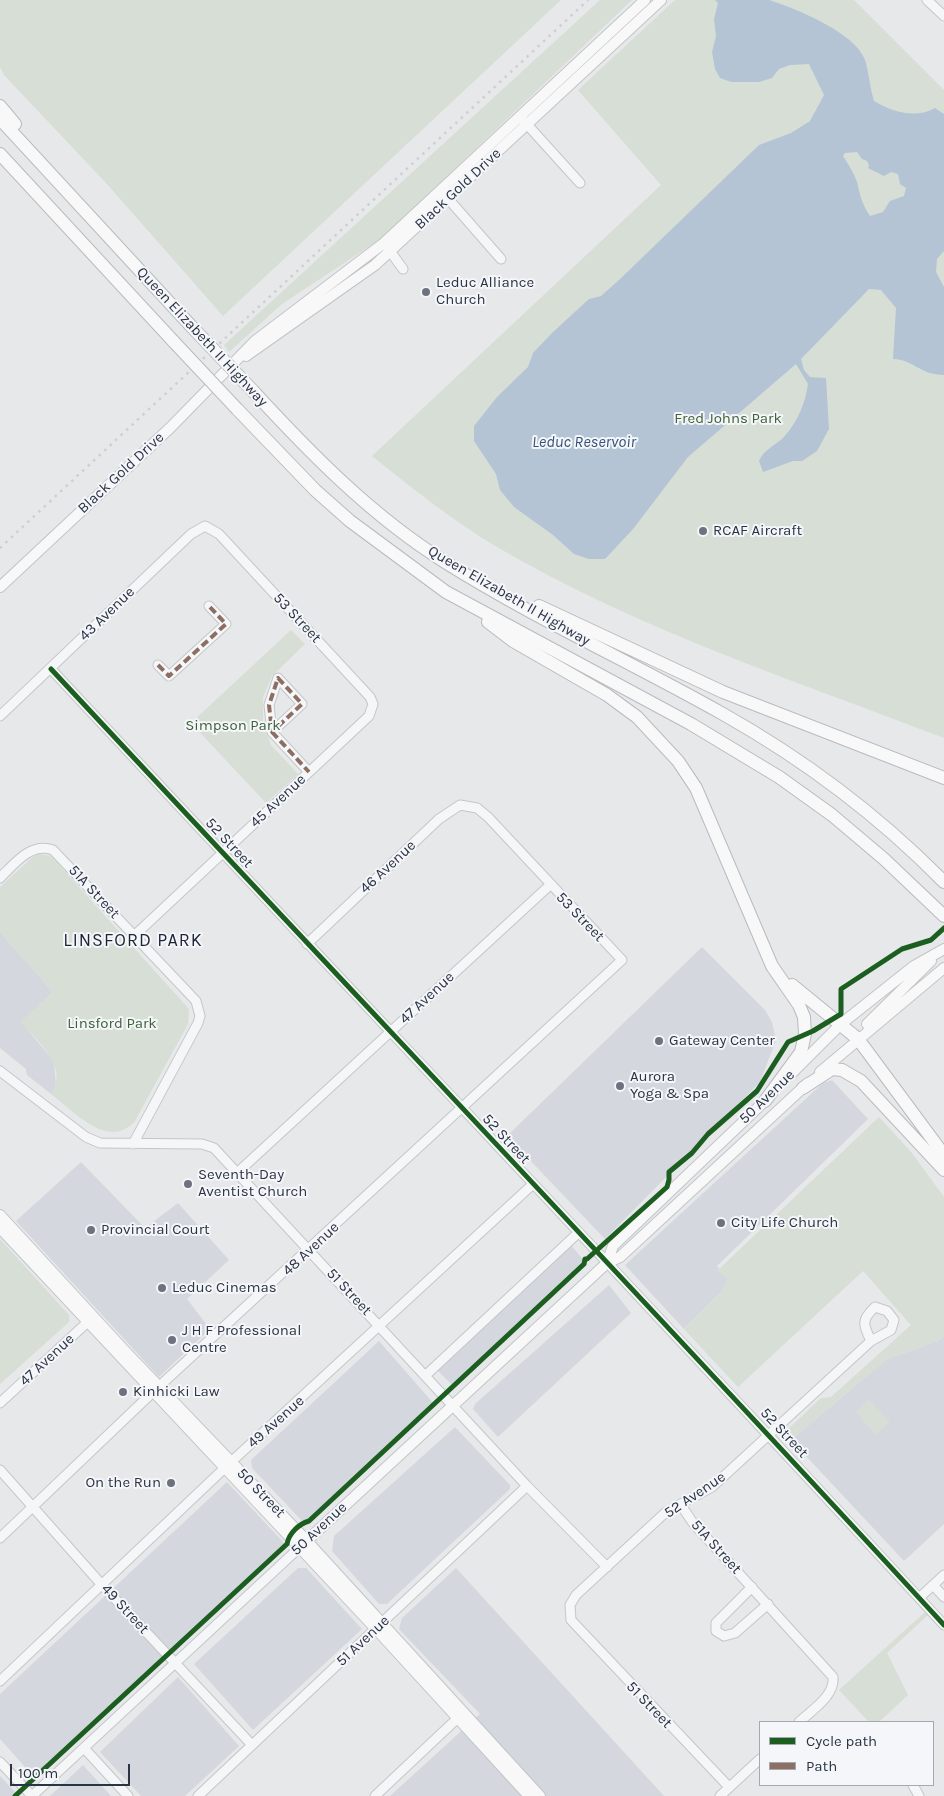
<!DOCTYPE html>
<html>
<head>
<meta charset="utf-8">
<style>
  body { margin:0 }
  #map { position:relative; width:944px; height:1796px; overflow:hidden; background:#e6e8ea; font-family:Karla,sans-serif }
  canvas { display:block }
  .legend { position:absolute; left:759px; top:1721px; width:175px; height:65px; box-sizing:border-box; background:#f4f6f9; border:1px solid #a4a8b1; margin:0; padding:6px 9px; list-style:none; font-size:15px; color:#2b3445 }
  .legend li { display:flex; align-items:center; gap:10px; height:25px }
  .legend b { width:25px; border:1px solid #a4a8b1 }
  .scale { position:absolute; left:10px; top:1764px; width:120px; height:22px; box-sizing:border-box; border:2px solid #2b3445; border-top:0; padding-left:6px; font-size:15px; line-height:18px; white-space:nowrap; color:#2b3445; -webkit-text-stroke:4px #f4f6f9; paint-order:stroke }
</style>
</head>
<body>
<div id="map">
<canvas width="944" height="1796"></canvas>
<ul class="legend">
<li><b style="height:6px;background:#1b5e20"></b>Cycle path</li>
<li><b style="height:6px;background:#8d6e63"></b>Path</li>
</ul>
<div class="scale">100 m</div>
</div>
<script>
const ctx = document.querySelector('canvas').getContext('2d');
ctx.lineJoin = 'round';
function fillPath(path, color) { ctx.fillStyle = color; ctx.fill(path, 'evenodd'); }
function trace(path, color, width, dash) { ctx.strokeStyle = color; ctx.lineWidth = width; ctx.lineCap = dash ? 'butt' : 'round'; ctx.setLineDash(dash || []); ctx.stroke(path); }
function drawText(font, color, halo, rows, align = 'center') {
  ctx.font = font + ' Karla,sans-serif'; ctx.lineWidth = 4; ctx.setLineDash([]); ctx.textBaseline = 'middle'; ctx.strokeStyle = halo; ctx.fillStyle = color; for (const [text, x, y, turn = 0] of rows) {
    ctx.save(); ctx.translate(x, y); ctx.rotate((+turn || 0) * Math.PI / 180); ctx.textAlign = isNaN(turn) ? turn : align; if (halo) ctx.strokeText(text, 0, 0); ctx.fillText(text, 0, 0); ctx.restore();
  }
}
fillPath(new Path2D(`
  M0,932L53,992L21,1022L54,1061L56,1087L51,1094L27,1075L26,1069L0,1048Z
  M702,947L765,1010L772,1022L776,1040L760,1082L605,1239L507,1136Z
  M832,1080L868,1119L717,1266L728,1279L721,1292L684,1329L625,1265L823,1083Z
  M81,1162L145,1228L178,1203L229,1260L187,1299L210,1329L159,1377L16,1221Z
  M569,1243L587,1264L455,1388L436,1369Z
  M609,1285L631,1313L498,1437L473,1409L475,1404Z
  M944,1336V1524L904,1561L791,1440L887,1359L938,1341Z
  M379,1341L434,1404L309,1524L303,1522L252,1468L251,1460Z
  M455,1427L510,1485V1489L387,1604H379L332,1551L334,1536Z
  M227,1482L285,1544L163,1661L34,1777L0,1739V1694Z
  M298,1568H306L362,1629L253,1730L194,1664Z
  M456,1568L664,1796H390L480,1714L399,1629L402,1618Z
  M178,1677L239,1746L185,1796H141L100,1752Z
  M83,1765L111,1796H50Z
  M0,1776L17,1794L15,1796H0Z`), '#d4d7dd');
fillPath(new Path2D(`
  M0,0H561L223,316L107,184L4,75L0,67Z
  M600,0H632L382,238L282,304L229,352L224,345Z
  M675,0H854L944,90V738C793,680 637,629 497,547C453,521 412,488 372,456L661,185L578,90Z
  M291,630L305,644L272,676L263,697V724L271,745L298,774L266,803L191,723Z
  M39,854L51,856L189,1009L188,1024L135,1121C108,1151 74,1111 51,1094C70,1067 37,1040 20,1022L53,992L0,932V887L34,856Z
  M879,1117L912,1153L944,1197V1336L938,1341L887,1359L791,1440L784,1433L821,1398L831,1397L911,1325L863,1271L738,1387L684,1329L721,1292L728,1279L717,1271Z
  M0,1239L69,1315V1322L0,1384Z
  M869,1399L890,1422L876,1435L855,1412Z
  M925,1612L928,1615L887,1653L908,1695L879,1722H869L839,1690Z`), '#d6ded6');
fillPath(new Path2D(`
  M715,0C729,0 757,0 769,0C795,8 856,33 865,60C869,73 870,88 874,101C892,112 916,119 935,108L944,114V251L937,259L936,272L944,287V375C920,375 915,360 893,359L896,308L881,290L869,289L801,359L804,370L810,377L826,378L829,429L817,451L802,461H793L763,472L759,461C763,450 776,445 784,437C798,421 805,404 808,384L796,364L688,457L633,529L605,559H589L574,554L553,535L514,507L500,490L496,474L474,441V426L497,397L528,367L533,353L552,333L589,299L601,296L619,280L759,145L791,133L810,121L824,95L809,64L790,65L779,69L772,78L759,82H731L720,78L715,69L712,52L716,36L714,19L718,3ZM857,152L862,159L867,161L869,165L868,168L884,176L891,172L898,174L900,184L906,188L904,196L890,201L883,212L870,216C862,205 860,194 857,182C854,173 848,164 843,156L845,153Z`), '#b4c4d5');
const minor = new Path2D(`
  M927,0L944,16
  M523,120L580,183
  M444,194L501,259
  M387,247L403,269
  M158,665L169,676L226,624L209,606
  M51,669C348,988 649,1304 944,1625
  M278,678L302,704L272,732L269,705Z
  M0,716L191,534L205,526L219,534L370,697L373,704L369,716L135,935
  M272,732L309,772
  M0,878C15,863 31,842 53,850L196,1001L200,1016L198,1023L133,1144
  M0,1071L86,1137L100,1143L202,1144L214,1148L527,1486L607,1567
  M238,1172L550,885
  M426,1375L578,1233
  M0,1403L92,1318
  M0,1470L102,1585L252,1745
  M681,1505L693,1523L833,1677C835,1696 812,1710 799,1722
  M0,1538L153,1392L622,960L488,817L477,808L460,805L439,819L307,944
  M933,1585L944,1597
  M752,1587L716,1623V1631L724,1636L735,1633L768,1604
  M919,1598L944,1575
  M0,1681L231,1462L532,1185
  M84,1748L128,1796
  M0,1762L32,1796
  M913,1785L919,1796
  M729,1787L571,1620L570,1605L576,1595L666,1512L712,1487L871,1341L891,1330L894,1320L887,1311L875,1307C861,1320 863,1324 871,1341
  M32,1796L299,1548
  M198,1796L527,1486
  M375,1796L462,1714
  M720,1796L760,1759`);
const major = new Path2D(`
  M246,356L375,265L661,0
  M0,587L171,427L255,341L384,243L645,0
  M867,1024L931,961
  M820,1072L944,968
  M789,1076L841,1024L914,966L944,949
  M0,1215L124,1350L307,1541L540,1796
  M0,1228L376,1629L529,1796
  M607,1263L613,1246L769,1097
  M299,1548L607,1263L620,1257L808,1083`);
const highway = new Path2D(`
  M0,106L15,124
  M0,119L191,326
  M0,154L174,342
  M254,392C312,455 372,516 445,562C534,618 631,662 723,714C803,759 880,817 944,882
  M237,409L315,490L350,521L446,592L691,724L779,777L832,815L884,859L944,916
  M539,606L723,692L944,778
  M488,622L513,641L607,695L637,717L678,761L696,788L772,966L799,1005L804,1017L805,1034L801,1052L765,1101
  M792,985L858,1039L944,1155
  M803,1088L832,1069L842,1070L861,1081L944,1170`);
trace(minor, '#c4c6c8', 11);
trace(major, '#c2c5c8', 12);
trace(highway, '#b8bbbf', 14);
trace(minor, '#f5f6f7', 9);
trace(major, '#f8f8f8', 10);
trace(highway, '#f8f8f8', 12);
trace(new Path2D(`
  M0,548L588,0`), '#cecfd2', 2.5, [2.5, 5]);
const highwayBridge = new Path2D(`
  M191,326L254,392
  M174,342L237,409`);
trace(highwayBridge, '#b8bbbf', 14, []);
trace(highwayBridge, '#f8f8f8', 12);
trace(new Path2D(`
  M158,665L169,676L226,624L209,606
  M278,678L302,704L272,732L269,705Z
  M272,732L309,772`), '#8d6e63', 4, [8, 4]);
trace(new Path2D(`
  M51,669C348,988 649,1304 944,1625
  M15,1796L287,1544C289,1533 299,1524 309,1521L584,1264L585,1259H587L667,1187L669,1180V1172L692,1153L708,1134L757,1091L788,1042L813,1031L841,1014V989L902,949L931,940L944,928`), '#1b5e20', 5);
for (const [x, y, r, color] of [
  [426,292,5,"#6c737f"],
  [703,531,5,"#6c737f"],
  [659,1041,5,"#6c737f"],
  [620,1086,5,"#6c737f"],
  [188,1184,5,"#6c737f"],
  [721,1223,5,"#6c737f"],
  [91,1230,5,"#6c737f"],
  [162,1288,5,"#6c737f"],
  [172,1340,5,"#6c737f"],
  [123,1392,5,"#6c737f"],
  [171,1483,5,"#6c737f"]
]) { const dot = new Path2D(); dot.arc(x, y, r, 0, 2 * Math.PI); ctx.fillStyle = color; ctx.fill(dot); trace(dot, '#f4f6f9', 2); }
drawText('15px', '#2b3445', '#f4f6f9', [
  ["Black Gold Drive",458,189,-43],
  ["Queen Elizabeth II Highway",202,337,47],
  ["Black Gold Drive",121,473,-43],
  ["Queen Elizabeth II Highway",509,596,30],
  ["43 Avenue",107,614,-44],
  ["53 Street",297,618,47],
  ["45 Avenue",278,801,-43],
  ["52 Street",229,843,47],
  ["46 Avenue",388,867,-43],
  ["51A Street",94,892,47],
  ["53 Street",580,917,46],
  ["47 Avenue",427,998,-43],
  ["50 Avenue",767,1097,-44],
  ["52 Street",506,1139,47],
  ["48 Avenue",311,1249,-43],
  ["51 Street",349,1292,47],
  ["47 Avenue",47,1360,-43],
  ["49 Avenue",276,1422,-42],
  ["52 Street",784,1433,47],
  ["50 Street",261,1493,46],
  ["52 Avenue",695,1495,-34],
  ["50 Avenue",319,1529,-43],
  ["51A Street",716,1547,48],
  ["49 Street",125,1609,47],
  ["51 Avenue",363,1641,-43],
  ["51 Street",649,1705,46]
]);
drawText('15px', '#2b3445', '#f4f6f9', [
  ["Leduc Alliance",436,283],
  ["Church",436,300],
  ["RCAF Aircraft",713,531],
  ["Gateway Center",669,1041],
  ["Aurora",630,1077],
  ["Yoga & Spa",630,1094],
  ["Seventh-Day",198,1175],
  ["Aventist Church",198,1192],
  ["City Life Church",731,1223],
  ["Provincial Court",101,1230],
  ["Leduc Cinemas",172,1288],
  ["J H F Professional",182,1331],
  ["Centre",182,1348],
  ["Kinhicki Law",133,1392],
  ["On the Run",161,1483,"right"]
], 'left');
drawText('15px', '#3f6138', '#f4f6f9', [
  ["Fred Johns Park",728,419],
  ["Simpson Park",233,726],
  ["Linsford Park",112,1024]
]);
drawText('italic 16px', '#34527a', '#f4f6f9', [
  ["Leduc Reservoir",584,442]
]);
ctx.letterSpacing = '1px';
drawText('18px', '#1d2536', '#f4f6f9', [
  ["LINSFORD PARK",133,941]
]);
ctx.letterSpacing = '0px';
</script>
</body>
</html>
